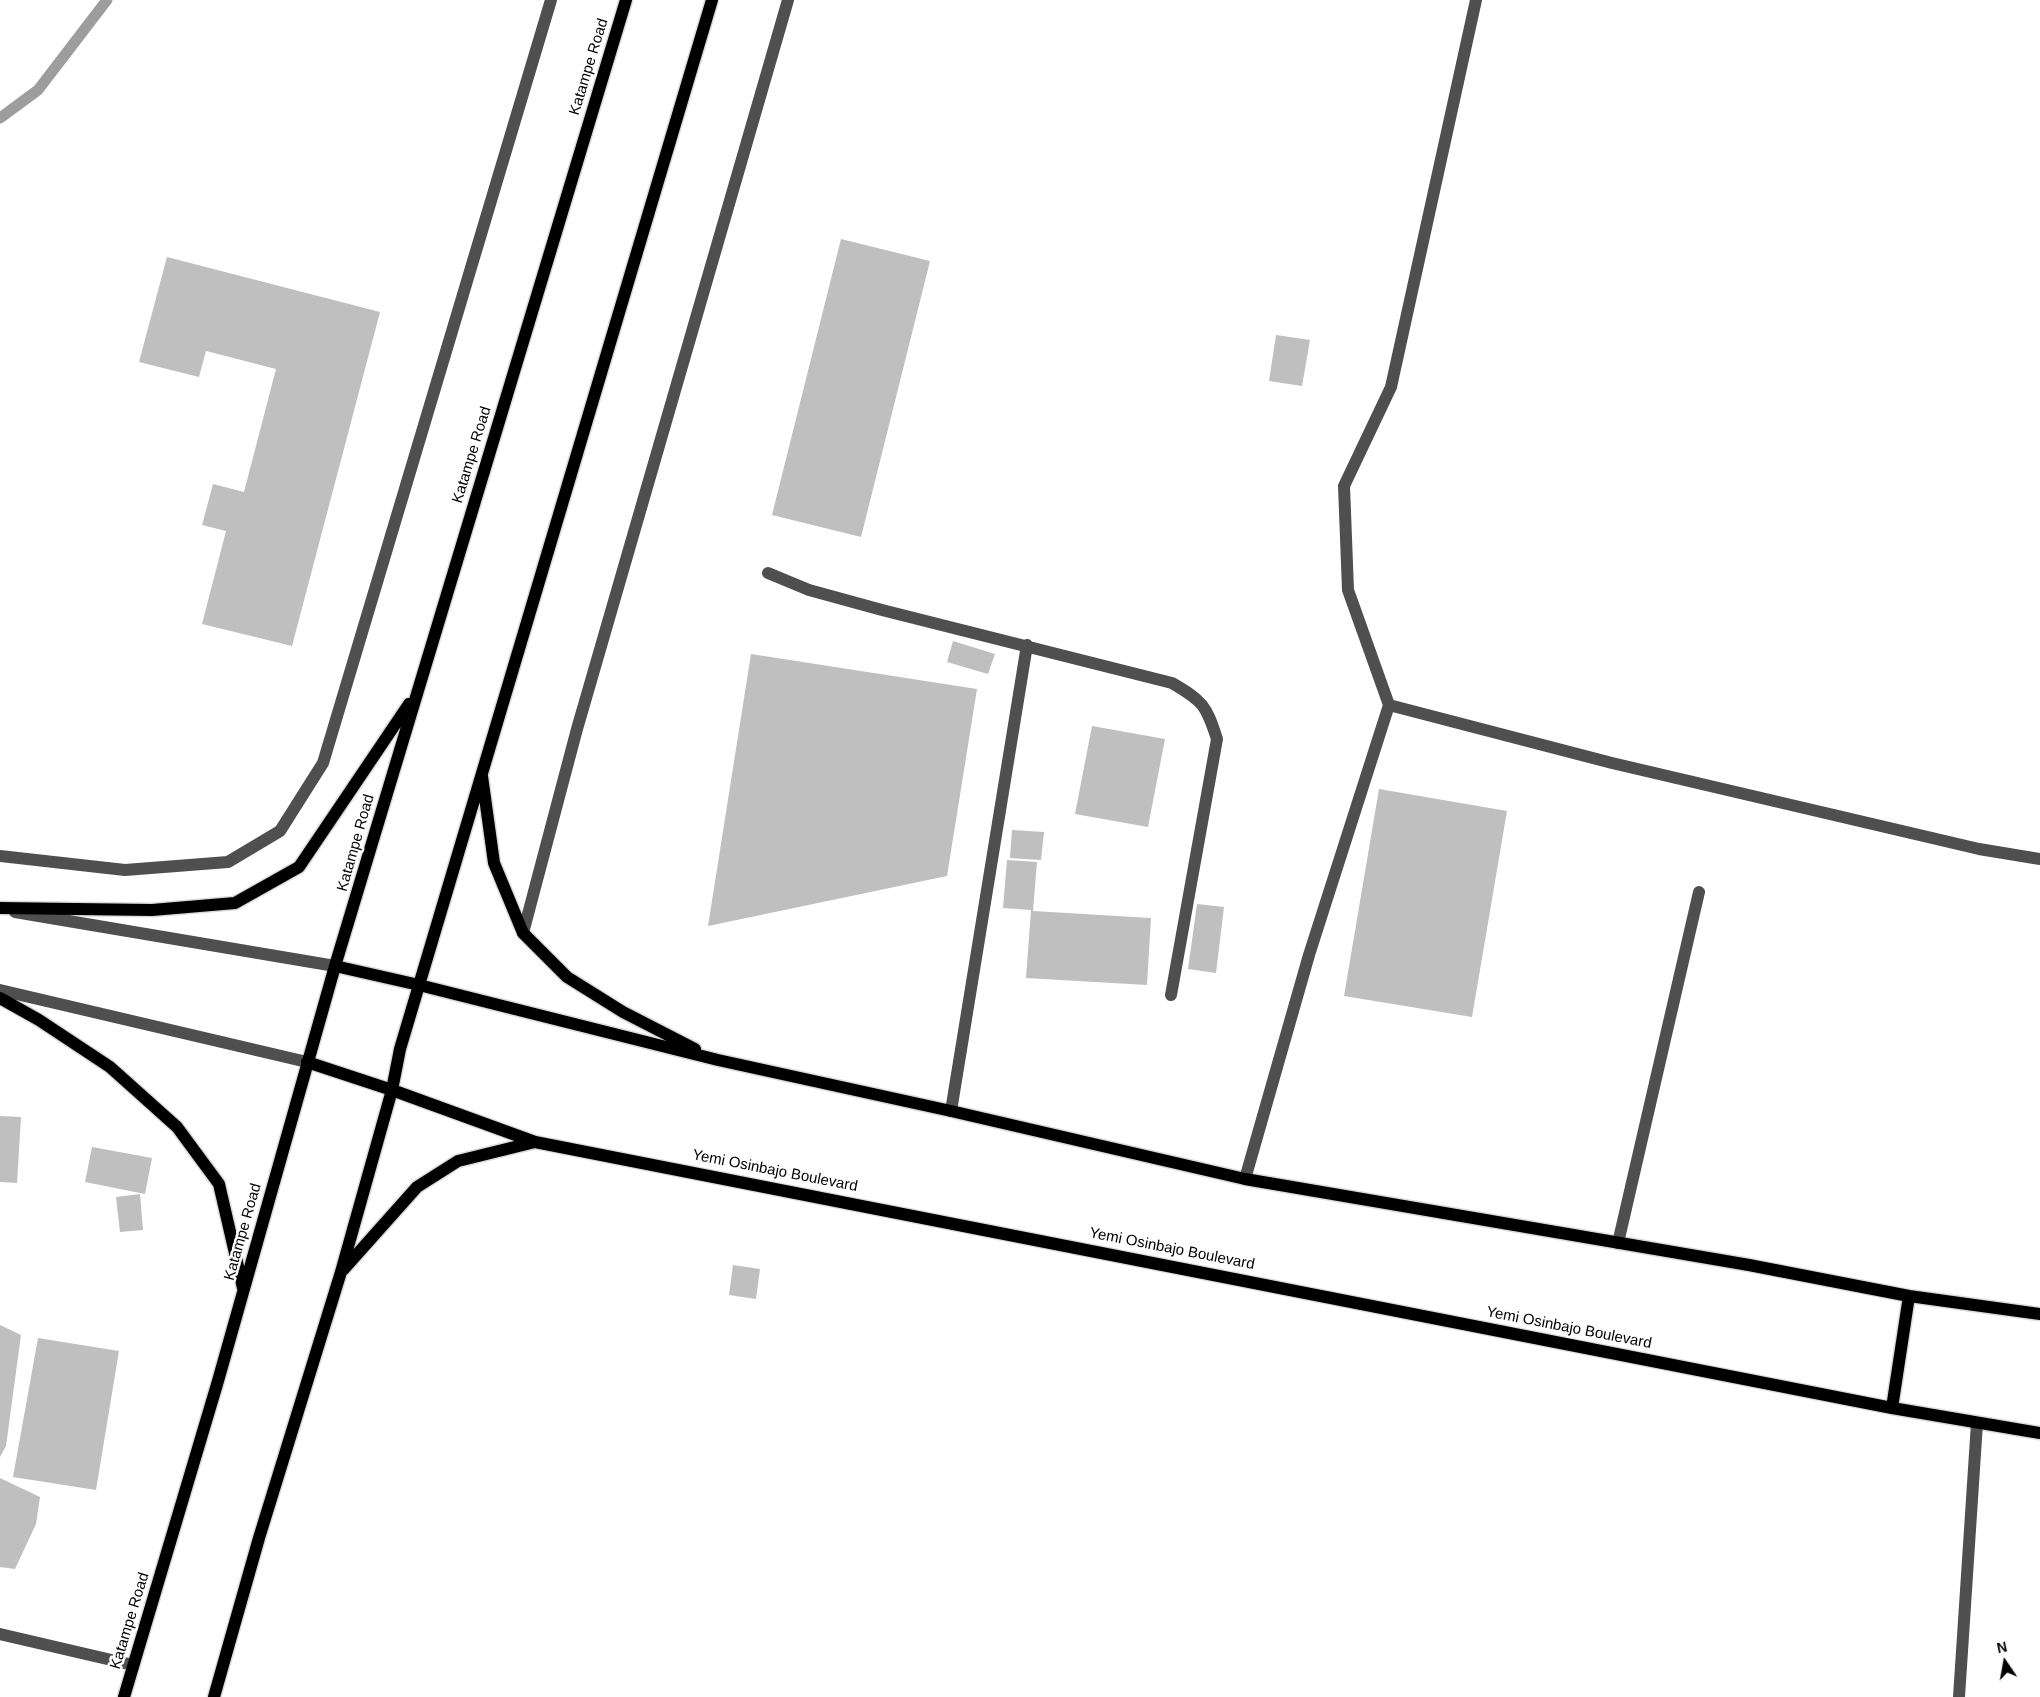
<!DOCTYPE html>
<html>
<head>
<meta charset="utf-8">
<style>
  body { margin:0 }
  #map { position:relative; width:2040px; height:1697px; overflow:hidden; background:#fff; font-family:Arial,sans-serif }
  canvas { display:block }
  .north { position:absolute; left:1980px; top:1637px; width:50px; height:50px; -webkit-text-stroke:4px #fff; paint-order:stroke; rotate:348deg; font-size:14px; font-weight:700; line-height:20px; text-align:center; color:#000 }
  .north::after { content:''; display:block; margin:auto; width:18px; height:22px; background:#000; clip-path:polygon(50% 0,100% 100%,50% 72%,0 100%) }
</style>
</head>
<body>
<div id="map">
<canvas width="2040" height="1697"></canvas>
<div class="north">N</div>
</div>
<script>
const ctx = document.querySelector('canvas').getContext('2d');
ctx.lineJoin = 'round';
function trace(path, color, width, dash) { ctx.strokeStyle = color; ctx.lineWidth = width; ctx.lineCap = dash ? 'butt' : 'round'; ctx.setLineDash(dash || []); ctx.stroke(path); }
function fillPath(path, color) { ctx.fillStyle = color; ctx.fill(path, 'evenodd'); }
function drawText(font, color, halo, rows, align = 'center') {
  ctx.font = font + ' Arial,sans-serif'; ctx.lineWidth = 5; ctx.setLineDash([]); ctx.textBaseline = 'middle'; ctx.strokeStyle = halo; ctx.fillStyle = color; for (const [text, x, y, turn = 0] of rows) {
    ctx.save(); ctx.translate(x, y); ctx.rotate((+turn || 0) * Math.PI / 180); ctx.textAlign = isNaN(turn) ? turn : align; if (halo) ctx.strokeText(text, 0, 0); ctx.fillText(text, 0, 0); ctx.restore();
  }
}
trace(new Path2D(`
  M0,118L38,90L107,0`), '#9d9d9d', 11);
fillPath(new Path2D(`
  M841,239L930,261L861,537L772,515Z
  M167,257L380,312L292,646L202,624L226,531L202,525L213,484L244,492L276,369L206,351L199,377L139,362Z
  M1276,335L1310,340L1302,386L1269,381Z
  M953,641L995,654L988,674L947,662Z
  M751,654L977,689L947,876L708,926Z
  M1092,726L1165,739L1148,827L1075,814Z
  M1379,789L1507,811L1472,1017L1344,996Z
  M1012,830L1044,832L1041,860L1010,858Z
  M1007,860L1037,862L1033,911L1151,918L1147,985L1026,978L1031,910L1003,908Z
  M1197,904L1224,907L1216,973L1188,969Z
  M0,1116L21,1117L17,1183L0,1182Z
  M92,1147L152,1158L145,1194L85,1182Z
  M140,1194L143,1230L120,1232L116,1197Z
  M733,1265L760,1269L756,1299L729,1295Z
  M0,1325L21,1335L6,1446L0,1457Z
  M38,1338L119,1351L96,1490L13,1477Z
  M0,1478L40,1497L36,1524L15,1569L0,1567Z`), '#bfbfbf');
const major = new Path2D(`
  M482,776L494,863L523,933L567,977L623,1012L695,1049
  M0,908L152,910L235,903L299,867L409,704
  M335,966L419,985L718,1060L951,1111L1245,1179L1749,1265L1909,1296L2040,1314
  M0,998L39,1020L110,1067L177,1127L219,1184L243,1288
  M307,1062L392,1090L535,1142L1892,1408L2040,1433
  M343,1270L417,1187L458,1161L535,1142
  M1892,1408L1909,1296
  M124,1697L218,1381L335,966L626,0
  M214,1697L259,1538L341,1272L392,1090L400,1049L712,0`);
trace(major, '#dbdbdb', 15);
trace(new Path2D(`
  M768,573L809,590L882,610L1172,683C1203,701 1206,705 1217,739L1171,995
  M1389,705L1612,763L1979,849L2040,859
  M0,856L125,870L228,862L280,831L323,763L551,0
  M15,912L335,966
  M523,933L577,729L788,0
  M0,990L307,1062
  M951,1111L1027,645
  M1245,1179L1309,955L1389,705L1348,590L1344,486L1391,387L1476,0
  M1618,1243L1699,892
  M0,1634L133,1665
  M1959,1697L1977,1423`), '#4f4f4f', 12);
trace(major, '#000', 12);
drawText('15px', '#000', '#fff', [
  ["Katampe Road",589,67,-73],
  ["Katampe Road",472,455,-73],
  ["Katampe Road",356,843,-74],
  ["Yemi Osinbajo Boulevard",775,1171,11],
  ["Katampe Road",243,1232,-74],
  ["Yemi Osinbajo Boulevard",1172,1249,11],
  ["Yemi Osinbajo Boulevard",1569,1328,11],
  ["Katampe Road",130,1621,-73]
]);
</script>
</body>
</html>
